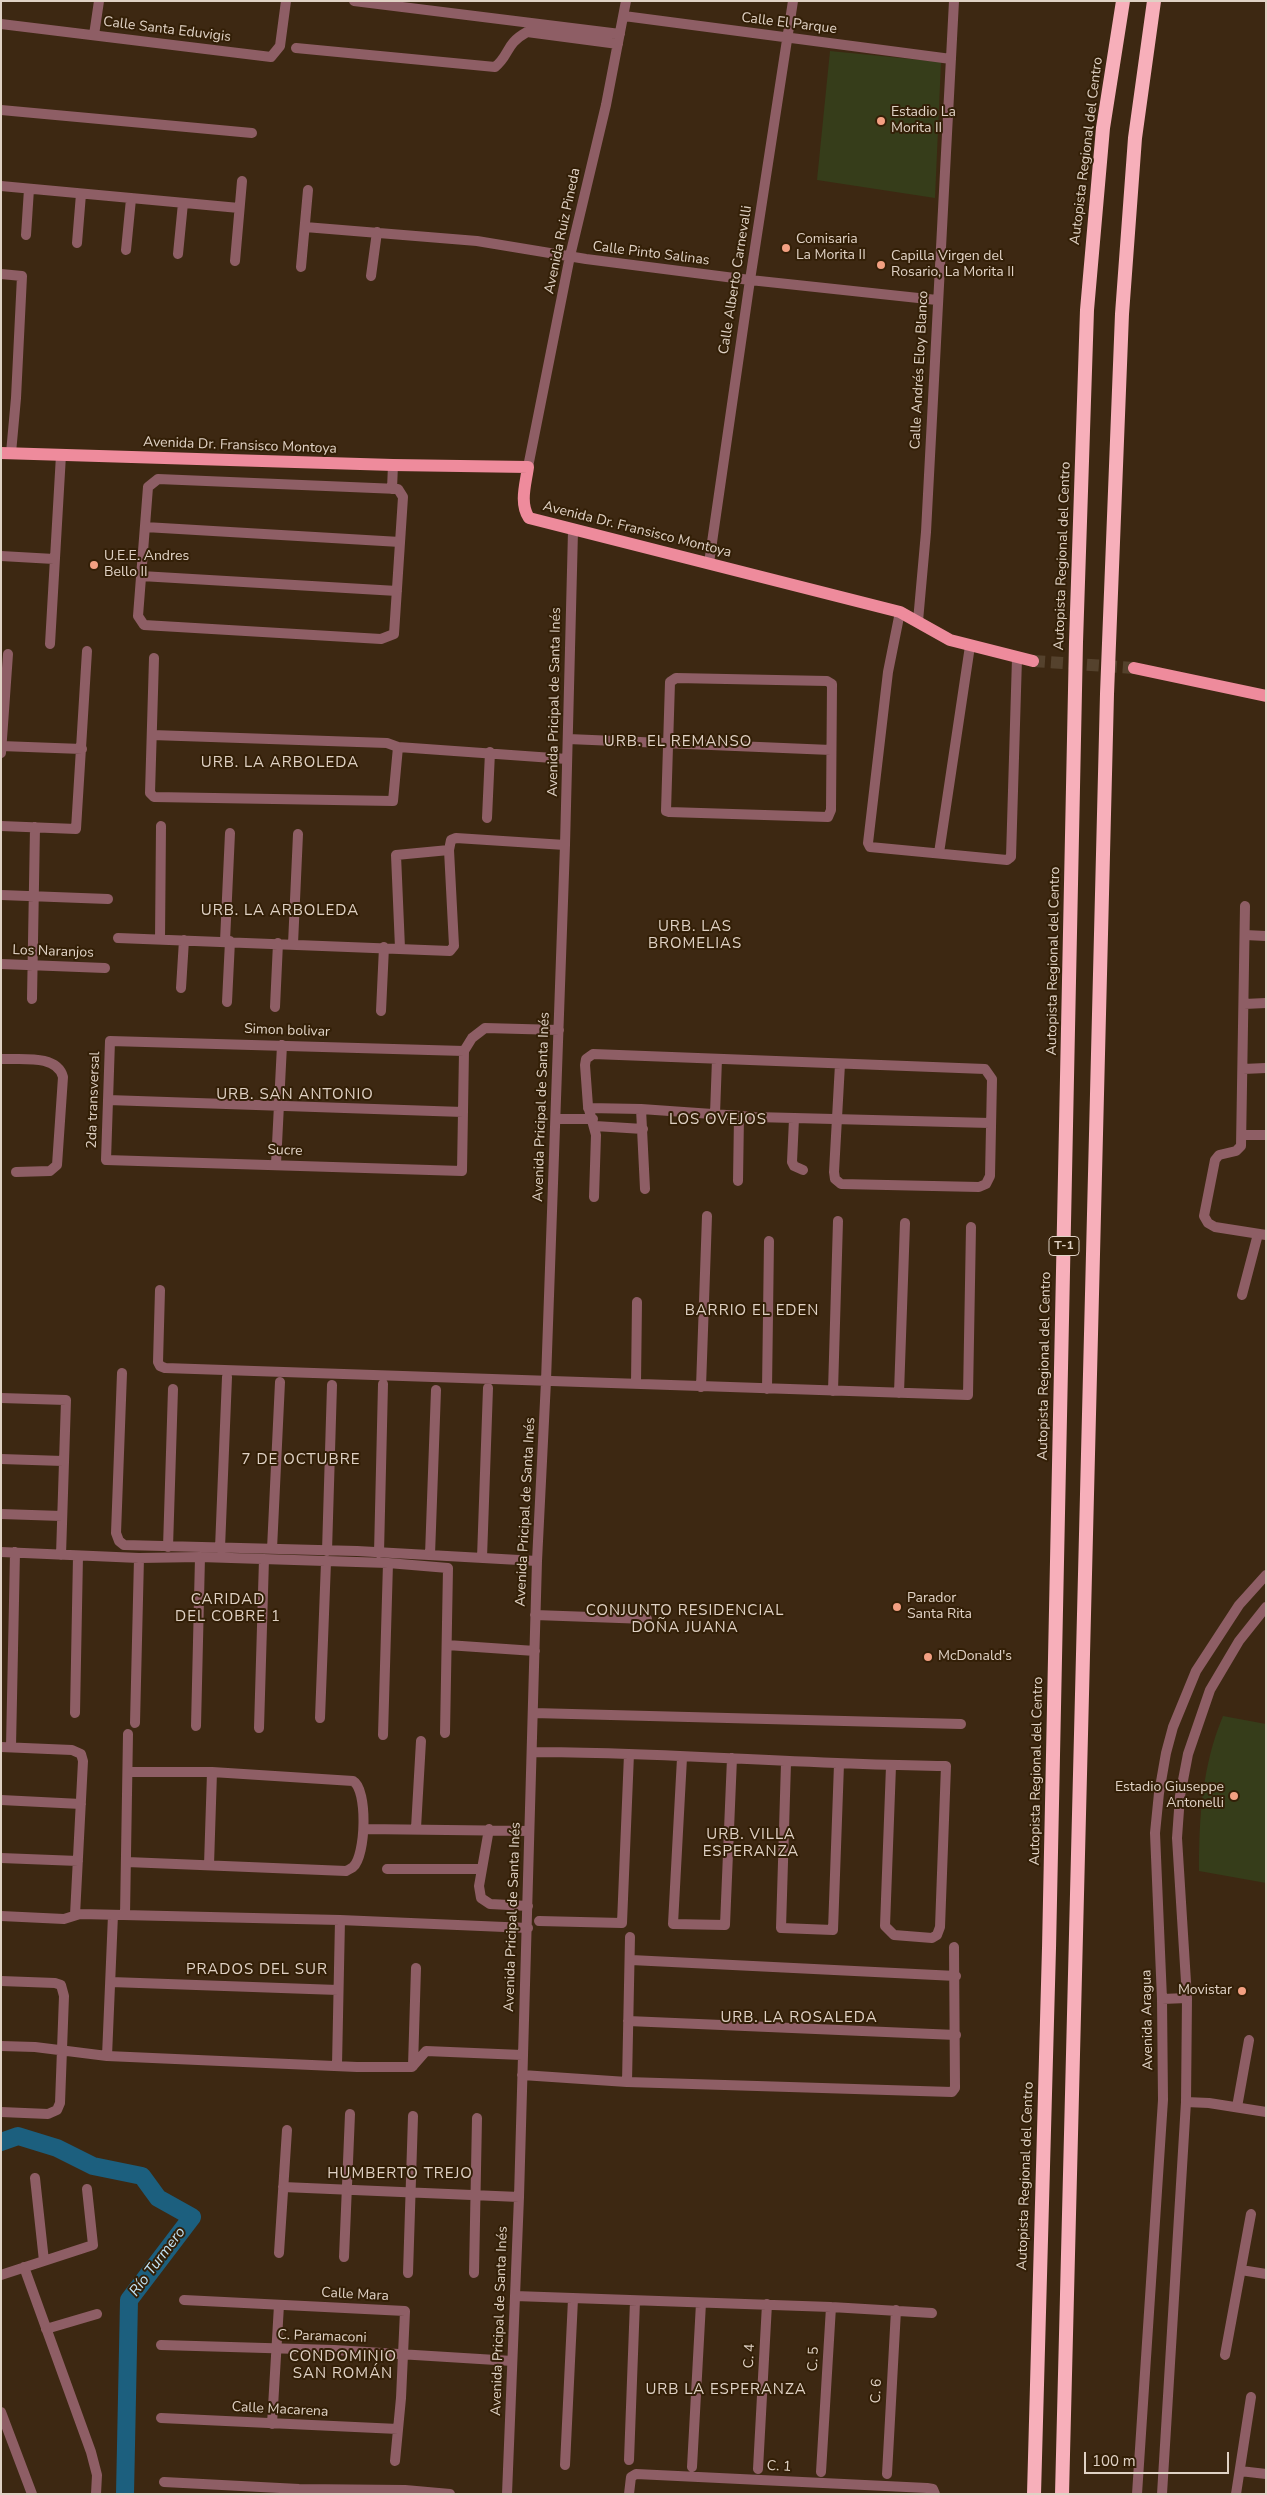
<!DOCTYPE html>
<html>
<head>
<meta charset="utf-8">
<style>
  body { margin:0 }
  #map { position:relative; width:1267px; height:2495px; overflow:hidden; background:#3d2812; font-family:"Nunito Sans",sans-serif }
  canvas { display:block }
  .frame { position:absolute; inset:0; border:2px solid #e0d2c5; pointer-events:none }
  .scale { position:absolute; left:1084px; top:2452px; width:145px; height:22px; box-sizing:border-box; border:2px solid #e0d2c5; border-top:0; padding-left:6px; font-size:15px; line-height:18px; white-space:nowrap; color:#e0d2c5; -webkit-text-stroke:4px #331f07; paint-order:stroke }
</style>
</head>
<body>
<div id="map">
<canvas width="1267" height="2495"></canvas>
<div class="frame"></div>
<div class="scale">100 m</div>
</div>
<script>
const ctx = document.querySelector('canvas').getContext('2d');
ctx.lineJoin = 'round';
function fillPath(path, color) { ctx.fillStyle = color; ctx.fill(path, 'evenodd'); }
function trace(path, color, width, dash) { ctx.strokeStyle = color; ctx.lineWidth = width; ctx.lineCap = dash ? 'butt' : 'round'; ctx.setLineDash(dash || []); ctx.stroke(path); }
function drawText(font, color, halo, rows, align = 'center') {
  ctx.font = font + ' "Nunito Sans",sans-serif'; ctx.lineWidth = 4; ctx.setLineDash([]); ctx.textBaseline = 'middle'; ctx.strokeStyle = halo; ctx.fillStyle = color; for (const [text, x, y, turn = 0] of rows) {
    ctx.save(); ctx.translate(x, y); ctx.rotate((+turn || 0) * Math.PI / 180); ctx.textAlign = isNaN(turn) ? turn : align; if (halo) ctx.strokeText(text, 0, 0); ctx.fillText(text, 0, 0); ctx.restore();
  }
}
fillPath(new Path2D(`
  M830,51L941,62L935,198L817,180Z
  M1223,1716L1266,1724V1883L1199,1871C1199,1818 1202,1766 1223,1716Z`), '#363d1a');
trace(new Path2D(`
  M1,2142L18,2136L57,2148L93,2166L142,2176L158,2198L192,2217L129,2300L125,2494`), '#1c5f7e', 18);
trace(new Path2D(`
  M1033,661L1134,668`), '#55422d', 12, [12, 6]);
trace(new Path2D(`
  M354,1L620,34
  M624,16L951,59
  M1,24L271,57L280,46L286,1
  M94,35L99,1
  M296,48L495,67C510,55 505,44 527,32L618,44
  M1,110L252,133
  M1,186L239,208
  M305,227L477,241L586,259L750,280L937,300
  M26,235L29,189
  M77,243L81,194
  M126,250L131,199
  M178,254L183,203
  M235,261L242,181
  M301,267L308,190
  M1,274L22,276L16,398L11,453
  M371,276L377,232
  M528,467L570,256L606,105L626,1
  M158,479L398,489L403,497L394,634L381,639L144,625L138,616L148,487Z
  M392,489L393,465
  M145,527L400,542
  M1,556L54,559
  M709,563L750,280L793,1
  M141,576L397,591
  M900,612L888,672L868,843L870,847L1007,860L1011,857L1017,658
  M918,621L926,532L954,1
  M50,644L61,455
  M154,658L150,793L154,797L393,801L398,747
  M676,678L827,681L832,684L831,810L828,817L669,812L666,811L670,682Z
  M152,735L387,743L398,747L567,759
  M568,739L831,750
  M1,746L82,749
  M1,753L8,654
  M487,818L490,752
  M1,826L76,829L87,651
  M939,853L970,646
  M1,895L108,899
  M1245,906L1241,1146L1236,1151L1219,1155L1215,1160L1204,1216L1208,1223L1215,1227L1266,1235
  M1245,935L1266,936
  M118,938L450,951L454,946L449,850L451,840L456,838L565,845
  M160,939L161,826
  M225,941L230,833
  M293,944L298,834
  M400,948L396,855L449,850
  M1,964L105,968
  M181,988L184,940
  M32,999L35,827
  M227,1002L230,941
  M1244,1004L1266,1003
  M275,1007L278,943
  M381,1011L384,947
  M464,1051L110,1041L106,1160L462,1171L464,1051L472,1038L485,1028L559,1030
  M1,1059C21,1060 57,1054 63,1077L57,1165L50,1171L16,1172
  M1243,1069L1266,1068
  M108,1100L463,1112
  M588,1108L641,1109L755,1117L990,1123
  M641,1109L645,1189
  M715,1114L717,1059
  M556,1119H593
  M794,1119L792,1162L794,1166L803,1170
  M595,1126L643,1129
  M1242,1135H1266
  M276,1164L282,1045
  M738,1181L739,1116
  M594,1197L596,1135L588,1106L585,1065L586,1059L593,1054L985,1069L992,1079L990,1176L986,1184L979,1187L841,1184L835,1179L834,1172L840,1064
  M160,1290L158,1362L160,1366L165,1368L968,1395L971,1227
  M1242,1295L1258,1234
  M122,1373L116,1533L119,1541L124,1545L357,1551L537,1561
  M636,1383L637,1302
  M701,1387L707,1216
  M767,1389L769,1241
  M833,1391L838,1221
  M899,1393L905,1223
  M1,1398L66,1400L61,1555
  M1,1459L63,1461
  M1,1514L62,1516
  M168,1547L173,1389
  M220,1548L227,1377
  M272,1549L280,1382
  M327,1551L332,1385
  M1,1552L139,1558L200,1557L196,1726
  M379,1553L383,1384
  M430,1555L436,1390
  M200,1557L388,1563L448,1568L445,1733
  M482,1558L488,1388
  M535,1615L647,1619
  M447,1645L535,1651
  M75,1713L78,1556
  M533,1713L961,1724
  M320,1718L326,1562
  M135,1723L139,1558
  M259,1728L264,1559
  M383,1735L388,1563
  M1,1747L72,1750L81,1754L83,1761L75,1915
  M11,1747L15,1552
  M532,1752C670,1752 808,1765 946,1766L940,1927L937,1935L932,1938L894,1935L885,1926L891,1766
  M682,1758L673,1924L725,1925L732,1758
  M786,1763L781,1928L833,1930L839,1764
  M1,1800L81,1804
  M416,1828L421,1741
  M364,1829L529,1831
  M1,1858L78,1861
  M127,1862L346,1871C348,1870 352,1868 353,1867C366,1856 368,1789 353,1781L212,1772H129
  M209,1865L212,1772
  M387,1869H482L489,1829
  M482,1869L479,1886L481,1898L490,1904L528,1906
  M125,1915L128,1734
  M1,1916L64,1919L80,1914L340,1920L337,2065
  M340,1920L528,1928
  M539,1921L622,1923L629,1754
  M631,1960L956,1976
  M1,1981L55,1983L61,1985L64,1996L60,2103L57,2110L48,2114L1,2112
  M111,1982L338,1990
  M1162,1999L1187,1998
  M628,2021L956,2035
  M1,2046L35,2047L107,2056L357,2067H412L426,2051L522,2055
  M107,2056L113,1915
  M413,2066L416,1968
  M522,2075L627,2082L952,2092L955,2088L954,1947
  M627,2082L630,1937
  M1186,2102L1209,2103L1266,2112
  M1237,2107L1249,2040
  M35,2178L44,2261
  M283,2187L519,2197
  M279,2253L287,2130
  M344,2257L350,2114
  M24,2267L91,2452L97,2475L96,2494
  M1241,2270L1266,2274
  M408,2273L413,2116
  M474,2273L477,2118
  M1,2275L93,2245L87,2189
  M515,2296L831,2307L932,2313
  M184,2300L405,2311L401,2398L395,2461
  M46,2329L97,2314
  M161,2345L334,2350L512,2361
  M1225,2355L1251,2214
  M1,2412L32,2494
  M161,2418L398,2429
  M272,2424L279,2305
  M629,2460L635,2301
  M565,2465L573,2299
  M692,2467L701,2303
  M758,2469L767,2304
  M1240,2471L1266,2474
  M821,2472L831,2307
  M887,2474L896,2310
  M164,2482L299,2489L405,2490L450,2494
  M507,2494L519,2197L537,1561L546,1381L565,845L573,531
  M629,2494L631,2477L636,2474L927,2488L933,2489L935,2494
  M1137,2494L1163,2100L1162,1999L1155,1833L1159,1793L1166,1753L1173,1727L1196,1671L1239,1605L1266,1575
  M1162,2494L1186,2102L1187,1998L1177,1838L1180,1796L1188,1754L1210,1690L1239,1641L1266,1607
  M1236,2494L1251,2397`), '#8e5e65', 10);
trace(new Path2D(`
  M1,453L393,465L528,467C526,483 519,503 529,518L900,612L950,640L1033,661
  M1134,668L1266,696`), '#ee8b9c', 12);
trace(new Path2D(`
  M1034,2494L1049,1948L1076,642L1087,310L1103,128L1123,1
  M1062,2494L1107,694L1122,314L1135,138L1154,1`), '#f7afba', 14);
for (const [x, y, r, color] of [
  [881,121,5,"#f3a082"],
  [786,248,5,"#f3a082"],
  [881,265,5,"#f3a082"],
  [94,565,5,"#f3a082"],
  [897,1607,5,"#f3a082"],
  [928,1657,5,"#f3a082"],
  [1234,1796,5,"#f3a082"],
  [1242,1991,5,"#f3a082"]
]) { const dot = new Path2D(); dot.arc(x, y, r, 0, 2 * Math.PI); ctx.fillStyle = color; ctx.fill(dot); trace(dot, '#331f07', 2); }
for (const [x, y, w] of [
  [1064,1246,30]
]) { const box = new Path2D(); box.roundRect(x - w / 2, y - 9.5, w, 19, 4); ctx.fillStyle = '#331f07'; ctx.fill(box); trace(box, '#e0d2c5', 1); }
drawText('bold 12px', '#e0d2c5', null, [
  ["T-1",1064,1246]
]);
drawText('14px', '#e0d2c5', '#331f07', [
  ["Calle El Parque",789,24,7],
  ["Calle Santa Eduvigis",167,30,7],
  ["Autopista Regional del Centro",1087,151,-83],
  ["Avenida Ruiz Pineda",563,231,-78],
  ["Calle Pinto Salinas",651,254,7],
  ["Calle Alberto Carnevalli",736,280,-81],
  ["Calle Andrés Eloy Blanco",920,370,-87],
  ["Avenida Dr. Fransisco Montoya",240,446,2],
  ["Avenida Dr. Fransisco Montoya",637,530,14],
  ["Autopista Regional del Centro",1063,556,-88],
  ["Avenida Pricipal de Santa Inés",555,702,-89],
  ["Los Naranjos",53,952,2],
  ["Autopista Regional del Centro",1054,961,-89],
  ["Simon bolivar",287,1031,2],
  ["2da transversal",94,1100,-88],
  ["Avenida Pricipal de Santa Inés",542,1107,-88],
  ["Sucre",285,1151,2],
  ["Autopista Regional del Centro",1045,1366,-89],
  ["Avenida Pricipal de Santa Inés",526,1512,-87],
  ["Autopista Regional del Centro",1037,1771,-89],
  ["Avenida Pricipal de Santa Inés",513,1917,-88],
  ["Avenida Aragua",1148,2020,-91],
  ["Autopista Regional del Centro",1026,2176,-88],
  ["Calle Mara",355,2295,3],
  ["Avenida Pricipal de Santa Inés",500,2321,-88],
  ["C. Paramaconi",322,2337,2],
  ["C. 4",750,2356,-87],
  ["C. 5",814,2359,-87],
  ["C. 6",877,2391,-87],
  ["Calle Macarena",280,2410,3],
  ["C. 1",779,2467,3]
]);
drawText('14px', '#e0d2c5', '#331f07', [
  ["Estadio La",891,113],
  ["Morita II",891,129],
  ["Comisaria",796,240],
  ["La Morita II",796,256],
  ["Capilla Virgen del",891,257],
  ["Rosario, La Morita II",891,273],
  ["U.E.E. Andres",104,557],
  ["Bello II",104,573],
  ["Parador",907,1599],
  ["Santa Rita",907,1615],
  ["McDonald's",938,1657],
  ["Estadio Giuseppe",1224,1788,"right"],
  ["Antonelli",1224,1804,"right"],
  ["Movistar",1232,1991,"right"]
], 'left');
ctx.letterSpacing = '1px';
drawText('15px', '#e0d2c5', '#331f07', [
  ["URB. EL REMANSO",678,742],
  ["URB. LA ARBOLEDA",280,763],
  ["URB. LA ARBOLEDA",280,911],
  ["URB. LAS",695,927],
  ["BROMELIAS",695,944],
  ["URB. SAN ANTONIO",295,1095],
  ["LOS OVEJOS",718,1120],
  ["BARRIO EL EDEN",752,1311],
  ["7 DE OCTUBRE",301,1460],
  ["CARIDAD",228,1600],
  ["DEL COBRE 1",228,1617],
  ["CONJUNTO RESIDENCIAL",685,1611],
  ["DOÑA JUANA",685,1628],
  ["URB. VILLA",751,1835],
  ["ESPERANZA",751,1852],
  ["PRADOS DEL SUR",257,1970],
  ["URB. LA ROSALEDA",799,2018],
  ["HUMBERTO TREJO",400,2174],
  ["CONDOMINIO",343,2357],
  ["SAN ROMÁN",343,2374],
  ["URB LA ESPERANZA",726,2390]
]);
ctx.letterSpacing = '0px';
drawText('italic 15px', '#c2e4f7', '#331f07', [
  ["Río Turmero",158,2262,-53]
]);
</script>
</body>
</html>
